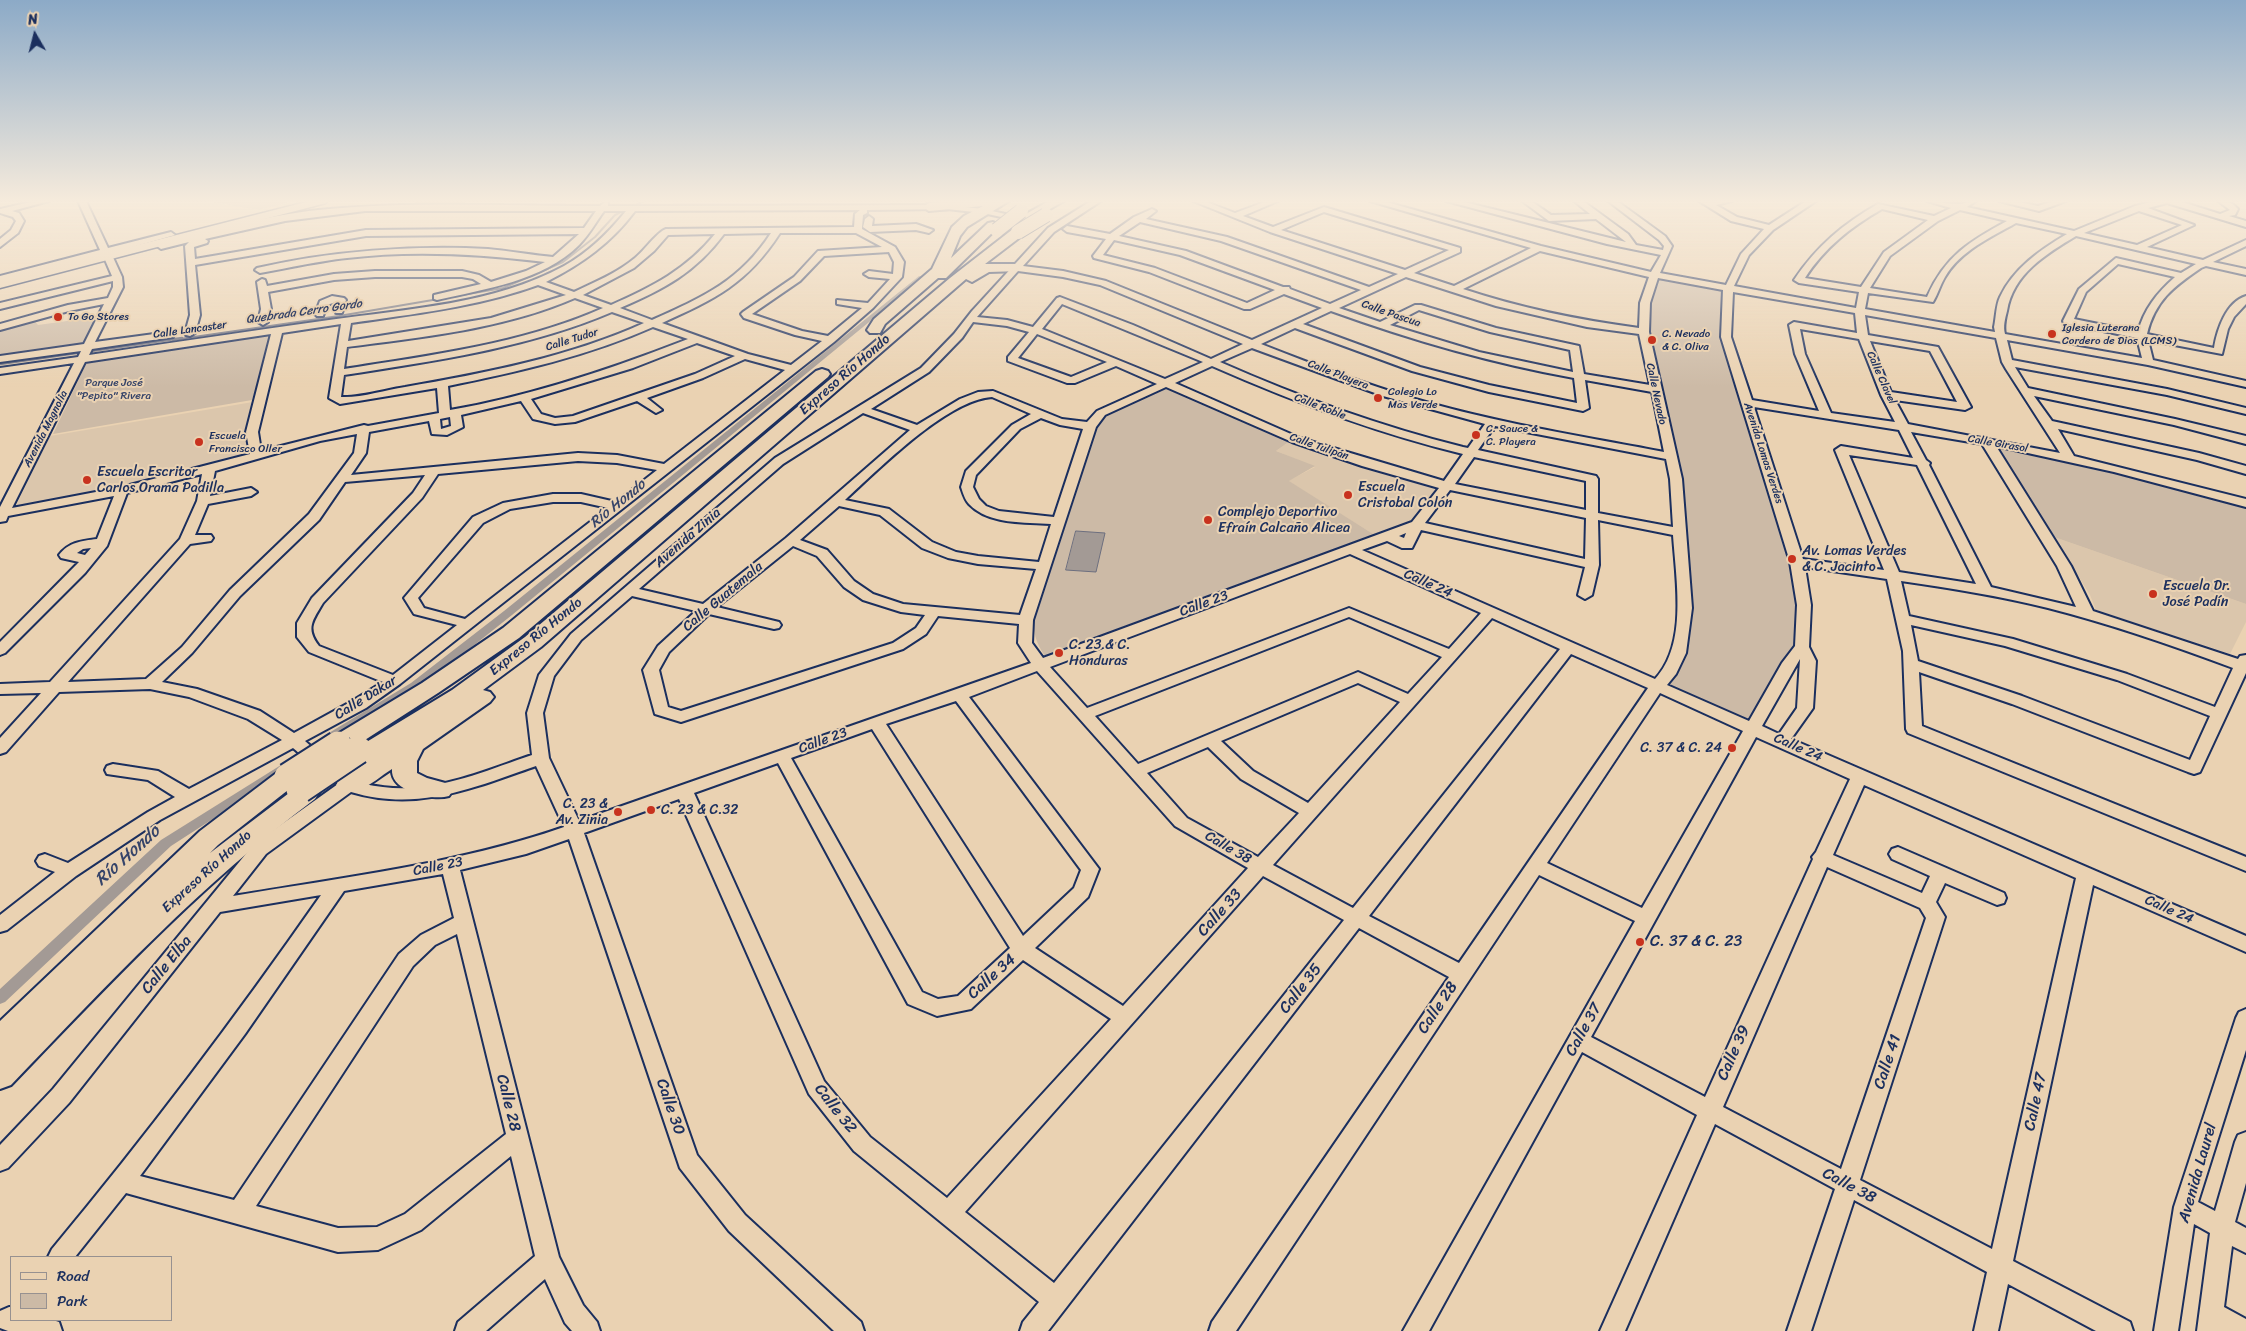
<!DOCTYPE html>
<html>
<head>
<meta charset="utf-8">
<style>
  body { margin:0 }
  #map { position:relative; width:2246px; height:1331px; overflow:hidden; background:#ead2b2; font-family:Sriracha,sans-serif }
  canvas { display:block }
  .legend { position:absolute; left:10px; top:1256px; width:162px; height:65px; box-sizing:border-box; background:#ead2b2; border:1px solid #979190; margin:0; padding:6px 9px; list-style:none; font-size:15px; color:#1b2f5e }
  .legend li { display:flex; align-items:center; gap:10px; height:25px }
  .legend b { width:25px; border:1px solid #979190 }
  .north { position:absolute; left:10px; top:10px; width:50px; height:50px; -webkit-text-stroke:4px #ead2b2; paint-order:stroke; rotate:352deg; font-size:14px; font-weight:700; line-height:20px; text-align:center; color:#1b2f5e }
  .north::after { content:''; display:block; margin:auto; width:18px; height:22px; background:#1b2f5e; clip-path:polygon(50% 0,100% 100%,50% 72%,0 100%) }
</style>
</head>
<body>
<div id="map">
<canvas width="2246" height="1331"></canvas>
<ul class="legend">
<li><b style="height:6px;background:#ead2b2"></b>Road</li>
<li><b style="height:14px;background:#ccbaa6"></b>Park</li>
</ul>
<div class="north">N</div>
</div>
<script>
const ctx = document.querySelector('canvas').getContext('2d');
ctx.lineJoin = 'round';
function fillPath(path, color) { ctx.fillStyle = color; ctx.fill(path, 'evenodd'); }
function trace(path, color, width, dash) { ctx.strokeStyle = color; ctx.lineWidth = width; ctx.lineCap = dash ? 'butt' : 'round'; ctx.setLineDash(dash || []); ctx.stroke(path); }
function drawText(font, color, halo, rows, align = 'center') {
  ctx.font = font + ' Sriracha,sans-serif'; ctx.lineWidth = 4; ctx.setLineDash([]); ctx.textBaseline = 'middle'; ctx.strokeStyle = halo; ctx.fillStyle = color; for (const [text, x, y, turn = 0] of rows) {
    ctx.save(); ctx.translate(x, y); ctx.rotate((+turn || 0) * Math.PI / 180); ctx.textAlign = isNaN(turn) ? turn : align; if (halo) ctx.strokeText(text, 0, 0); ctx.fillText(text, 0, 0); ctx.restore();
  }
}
fillPath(new Path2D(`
  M207,201H294L259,210Z
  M253,402L245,456L120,488L16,506L50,436Z
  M1290,441L1433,486L1438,490L1414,523L1378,537L1288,481L1315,467L1276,451Z
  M2054,537L2246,604V622L2230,654L2096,610L2090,595Z`), '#dbc6ac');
fillPath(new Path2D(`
  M1654,275L1728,290L1726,337L1797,562L1802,647L1752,728L1657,686L1679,653L1681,533L1644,332Z
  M96,317L83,343L80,345L0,357V329L33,319L38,325Z
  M273,332L252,400L53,434L89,358Z
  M1163,387L1290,441L1276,451L1315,466L1289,481L1378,537L1048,660C1038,647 1034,637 1033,621L1093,430C1108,407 1138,399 1163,387Z
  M2003,447L2108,469L2246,506V604L2054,537L1998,448Z`), '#ccbaa6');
const water = new Path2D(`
  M1076,531L1105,533L1096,572L1066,570Z`);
fillPath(water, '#a39a95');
trace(water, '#6d6f7f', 1);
trace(new Path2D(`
  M173,340L339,316L503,288L563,262L595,237L615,215L644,201`), '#6d6f7f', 2);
trace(new Path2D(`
  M0,364L182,338`), '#6d6f7f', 2.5);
fillPath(new Path2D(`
  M919,276L924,277L512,615L419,689L332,742H324L322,739L324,736L411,683L504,611Z
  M289,760L293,761L295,764L293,767L171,846L5,1002L0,1004V989L161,840Z`), '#a39a95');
const minor = new Path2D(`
  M35,201H49L12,211L19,213L24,221L18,233L0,247V239L11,230L16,221L13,217L0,213V209Z
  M78,201H86L108,248L171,232L175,235L111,253L122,277L123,287L95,342L169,332L174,335L173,337L92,349L89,355C169,343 249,331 329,320C408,309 494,304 564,266C589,252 609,232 626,211H604C596,222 589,235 579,245C543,281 485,289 437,300L434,299V295L481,284L473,279L462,277H375L334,280L268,292L271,309L268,322L263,325L258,322L261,309L257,282L262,279L265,280L267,286L334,274L375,271H462L479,275L491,282L526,271L545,262C480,254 412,250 347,258C318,261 289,268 260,273L255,270L257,268C330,251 414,245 488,249C510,251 531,255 553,257L579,234L366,236L195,265L200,315L195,333L190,336L186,335L185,333L190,315L185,246L189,242L161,249L157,246L158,244C208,232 267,215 318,210C411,201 506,206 600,206L605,202H608V206L947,205L983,209L1028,219L1024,222L983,213L947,209L867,210V213L863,215L862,229L895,247L904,262L902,277L873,308L834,342L400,684L366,708L305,741L329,762L327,766C314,770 303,756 293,748L160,820L76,876L7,930L0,932V915L55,872L39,866L36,861L39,856L45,854L68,863L148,812L175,797L148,780L107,774L105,770L107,766L113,764L158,771L189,789L282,740L248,719L189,697L150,689L59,692L6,752L0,754V738L41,693L0,694V684L50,682L180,539L197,501L202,474L127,493L107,546L85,573L5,653L0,655V642L79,562L61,558L59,555C69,542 81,541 97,539L114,496L8,516L6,521L0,522V507L74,363L0,374V368L78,357L81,351L0,362V356L84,344L104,304L69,311L0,330V324L68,305L108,298L113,287V281L0,309V303L112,276L103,255L0,282V276L100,250ZM860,210L855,214L854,227L666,229C657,232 644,251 635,258C617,273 595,282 574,292L546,282C582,264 611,243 635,211ZM365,211H596L584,228L366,230L195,259L194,247L207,243L208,241L205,239L285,221ZM771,233C740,281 703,297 652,320L620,308C664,289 695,273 724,234ZM780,233H856L882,247L818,251L794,277L743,312L741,314L744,318L795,335L822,341L791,365L748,354L662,323C715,299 747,284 780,233ZM715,234C687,269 652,287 611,305L583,295L634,268L654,251L668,235ZM889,252L894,262L893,274L869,271L864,274L869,277L890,279L868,303L837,300V304L862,308L828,336L802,331L752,314L800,281L824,256ZM538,285L566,295L491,318L348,341L351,323C414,314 477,307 538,285ZM575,298L603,308C522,344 431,355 344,369L347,347C423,337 504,329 575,298ZM612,312L644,323C569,357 485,373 405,387C385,390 361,398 341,397L344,375C434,361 528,348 612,312ZM341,324L329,398L340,404L437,388L439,413L368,426L364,425L261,451L258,432L282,333ZM653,327L688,339C611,369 531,396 450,410L448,386C517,372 588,356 653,327ZM271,334L246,432L250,454L122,487L12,508L85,362ZM697,343L735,356L695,374L573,416L555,418L541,414L531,399L633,368ZM745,359L785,370L664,464L617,455L578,453L351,475L366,453L369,432L429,421L432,434L447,435L463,427L461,415L521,401L533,419L555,424L575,422L637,401L656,413L662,410L647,398L703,378ZM450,417L451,426L441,429L440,419ZM357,434L354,453L309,514L230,590L182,647L146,679L68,682L190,544L211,541L213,538L211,535H195L208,504L251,496L257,492L251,488L210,496L215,471L320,441ZM578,461L617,463L657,470L616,502L581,494H553L503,503L473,517L404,598L414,614L457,625L393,675L319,646C305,628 313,620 323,603L422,498L438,474ZM425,475L413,493L312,598L297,623V637L309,652L383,682L354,700L294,733L260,711L197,689L162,682L192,653L240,596L319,520L345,482ZM553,502H581L608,508L465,619L424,608L418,598L483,523L510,509ZM91,548L85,555L77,553L83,549Z
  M1091,201H1101L1054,232L1023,266L1063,271L1106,281L1252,340L1322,308L1284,294L1250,309H1244L1149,272L1094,258L1093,256L1106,239L1067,232L1063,229L1067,226L1110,234L1134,217L1152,209L1156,211L1146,219L1227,237L1369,287L1398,274L1270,232L1193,201H1204L1235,213L1267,201H1278L1243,216L1273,227L1324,207L1460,248V252L1414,273L1454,286L1531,248L1370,201H1383L1541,246L1651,272L1661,255L1607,244L1446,201H1460L1626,242L1596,219L1549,221L1522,201H1531L1551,215L1590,214L1574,201H1583L1628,234L1636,245L1663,250L1664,246L1659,240L1608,201H1617L1665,236L1672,246L1660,273L1726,285L1741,254L1764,229L1731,221L1699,201H1732L1716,205L1737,217L1769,225L1806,201H1816L1773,230L1749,255L1734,286L1856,308L1859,292L1799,283L1794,280C1817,246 1843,224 1878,204L1934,216L1951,208L1927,201C1937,201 1946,204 1956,204C1962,205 1969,201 1976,201L1967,207L2074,231L2135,206L2155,201H2179L2220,214L2230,210L2218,201C2227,201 2232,202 2238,209L2235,215L2229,216L2246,221V227L2167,203L2148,208L2194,225L2147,247L2203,260L2246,240V246L2213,262L2246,269V275L2206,266L2201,268C2173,287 2155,301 2147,334L2214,348C2217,330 2226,302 2246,296V304L2234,317L2228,329L2222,354L2148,340L2153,360L2246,381V387L2148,365L2007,340L2012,360L2167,389L2246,408V414L2167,395L2015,367L2028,388L2175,419L2246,436V444L2174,425L2034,396L2052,421L2199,453L2246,466V474L2197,460L2058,429L2074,456L2246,499V507L2114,472L1996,446L2071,566L2093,611L2238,659L2240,656L2246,655V673L2200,772L2194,774L2188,772L2012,704L1919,672L1922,726L2246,857V871L1908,733L1906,729L1903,651L1887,579L1805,567L1811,605L1809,647L1816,661L1813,708L1791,739L2246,936V952L2093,885L2013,1261L2130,1322L2133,1331H2096L2008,1284L1998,1331H1974L1987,1272L1854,1200L1811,1331H1787L1835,1189L1715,1124L1625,1331H1600L1697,1115L1582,1052L1429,1331H1403L1635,921L1539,875L1236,1331H1209L1212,1322L1449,977L1359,928L1048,1331H1020L1023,1322L1039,1302L854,1151L809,1094L679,799L584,833L697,1155L745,1215L861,1322L864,1331H834L729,1231L680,1168L569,839L526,854L460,870L559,1257L583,1305L597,1322L600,1331H572L565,1323L545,1279L486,1331H455L458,1322L535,1256L511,1156L421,1230L378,1250L338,1252L126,1193L75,1257H48L52,1249C147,1135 236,1017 321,895L220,912L69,1103L8,1168L0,1171V1145L53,1089L254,844L338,784L337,782L339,778C349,775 355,782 364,784C379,787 395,789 410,788C452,786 493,768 532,755L527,713L539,675L571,634L775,458L921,368L954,334L972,311L1048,228ZM1882,209L1928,220L1884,252L1861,287L1805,278C1825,247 1851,227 1882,209ZM1960,210L2007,221C1970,241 1945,256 1927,297L1870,288L1890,256L1938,221ZM2139,211L2182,225L2137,245L2084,233ZM1324,212L1449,250L1405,270L1281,230ZM1140,222L1221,241L1361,290L1330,304L1290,289L1289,287H1283L1186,251L1119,236ZM2016,223L2067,234C2040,250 2014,268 2000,297C1996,305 1996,318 1994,327L1995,332L1865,309L1868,293L1933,302C1938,294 1940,285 1945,277C1960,251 1991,237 2016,223ZM2076,236L2196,264L2181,273L2116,258L2079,289L2063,321L2064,323L2137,338L2142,358L2005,334C2003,326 2005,319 2007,311C2013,274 2046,254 2076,236ZM1114,240L1180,255L1275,290L1247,303L1155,268L1103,255ZM1540,251L1649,277L1640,303L1639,328C1579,320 1520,308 1463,289ZM2118,264L2175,277C2157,293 2144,309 2138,332L2074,319L2086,292ZM1018,271L1063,277L1100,285L1243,344L1211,359L1133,325L1060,297L1057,298L1033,327L1007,320L977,317ZM1406,277L1496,306L1587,327L1639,334L1650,385L1584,374L1579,346L1496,328L1421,305H1415L1380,322L1339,308ZM1658,278L1723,290L1721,337L1790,562L1797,605L1795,646L1782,663L1749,721L1667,685L1676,674L1686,653L1692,608L1682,479L1649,332L1650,303ZM1733,292L1855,313L1857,333L1794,322L1789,325L1795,354L1819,411L1752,400L1731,337ZM1062,304L1203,362L1165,379L1042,329ZM1419,310L1490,332L1570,350L1573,372L1479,352L1390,325ZM1331,311C1411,340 1491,363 1574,378L1577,403L1489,385L1420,367L1303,324ZM1865,315L1996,338L2002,362L2006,369L2060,453L1908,424L1895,400L1965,410L1971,407L1938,347L1868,335ZM973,322L1007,326L1029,332L1008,357V361L1067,383H1075L1116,366L1157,384L1097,411L1087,422L1062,419L993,391L978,392L960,399L917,425L871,409L929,372L962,338ZM1295,328L1412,371L1489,392L1583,411L1589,408L1585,380L1652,392L1664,452C1587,437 1509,425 1433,404C1375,388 1317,366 1261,344ZM1800,329L1859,339L1881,395L1895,422L1831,413L1805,354ZM1037,334L1107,362L1071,377L1018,358ZM1870,341L1930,351L1957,402L1891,392ZM1252,348L1383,396L1485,424L1468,448L1463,447C1379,426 1299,397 1220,362ZM1212,366C1294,402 1376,433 1463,454L1444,481L1300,438L1175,383ZM1166,387L1292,442L1362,466L1439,488L1412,522L1043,658L1032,643L1033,620L1096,427L1105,415ZM992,397L1031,414L1012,425L966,471L961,487C963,493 965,500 969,504C989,525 1025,522 1051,524L1039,562L978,556L956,552L932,542L889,509L845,500C879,469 947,400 992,397ZM1754,407L1899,430L1913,458L1841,446L1835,450L1884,570L1803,559ZM863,413L910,430L786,538L703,604L639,589L783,464ZM1041,418L1060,425L1083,429L1054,517L999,511L986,506L979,499L973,487L976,475L1020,429ZM1495,426L1666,459L1670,479L1673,527L1598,513V479L1596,476L1478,450ZM1911,432L1982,444L2057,566L2076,607L1991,587L1929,465L1930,463L1926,460ZM1849,455L1917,465L1976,584L1899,572ZM1474,457L1586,481V510L1455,484ZM1450,490L1586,518L1585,559L1425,523ZM839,506L880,515L922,548L948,558L978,564L1036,569L1020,615L903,604L873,594L854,581L827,550L800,540ZM1598,520L1673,535C1676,580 1688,644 1655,679L1362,550L1387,541L1402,548H1412L1421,530L1585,567L1578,595L1585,599L1592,595L1599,565ZM1406,533L1404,538L1399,536ZM793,546L817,556L844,587L863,600L901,612L925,615L916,628L893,643L681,711L668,707L659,670L669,652L709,614L774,629L779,628L781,625L779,622L717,607ZM1350,554L1481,613L1449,649L1349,608L1087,708L1050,667ZM1901,581C1950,588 2000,596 2048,608C2111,624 2172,645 2233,668L2215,707L2127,674L2013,639L1909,616ZM632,596L696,611L658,646L643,670L655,714L681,722L903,649L926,634L938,616L1019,624L1018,643L1031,663L579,821L549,758L543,713L554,676L581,640ZM1349,617L1442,657L1408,694L1358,672L1138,764L1095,716ZM1492,618L1560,649L1353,908L1273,865ZM1911,625L2005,646L2117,680L2210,716L2190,760L2022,696L1918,661ZM1571,654L1648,688L1459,963L1369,916ZM1800,659L1797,708L1779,734L1762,726ZM1037,671L1175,826L1248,868L1123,1006L1035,948L1088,897L1099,869L969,697ZM1358,683L1400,702L1308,803L1253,771L1221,741ZM1660,693L1743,731L1642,908L1547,863ZM956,701L1081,870L1074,888L1023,936L886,724ZM872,729L1010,948L958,996L938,999L922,992L791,758ZM1756,737L1850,779L1816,852L1812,857L1813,859L1705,1097L1591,1037ZM1208,747L1241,779L1299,813L1258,857L1187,818L1147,773ZM778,763L908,1004L937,1016L971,1009L1023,960L1111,1019L947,1198L870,1137L824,1081L694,793ZM536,766L564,827C458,864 344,877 233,896L266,854L351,792C418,812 473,788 536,766ZM1864,785L2076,878L1992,1249L1860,1180L1945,917L1936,902L1945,883L1997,905L2004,903L2006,898L2004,893L1898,847L1892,849L1889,854L1892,859L1930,876L1922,893L1833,855ZM1827,867L1920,908L1926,918L1841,1169L1723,1107ZM443,874L454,918L421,935L399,954L234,1200L140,1176L245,1034L344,891ZM1263,876L1344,920L1054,1283L965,1212ZM457,934L506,1134L405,1214L377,1227L338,1228L256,1206L413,966L435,945Z
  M1999,201H2014L2038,206L2054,201H2066L2039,211Z
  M869,216L873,219L872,226L916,224L933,230L929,233L916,230L870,232L863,227L865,219Z
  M332,296L344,298L346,300L342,313H336V302L327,305L323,316H317L315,314L320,301Z
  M2246,1009V1050L2198,1202L2215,1211L2235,1142L2238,1135L2246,1132V1183L2235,1222L2246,1228V1253L2232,1246L2224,1307L2246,1319V1331H2197L2210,1233L2194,1224L2178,1331H2154L2174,1207L2236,1018L2239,1012Z
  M9,1307H11V1320H53L59,1322L62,1331H8L0,1328V1311Z`);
const major = new Path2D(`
  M310,201H327L326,203L0,288V280Z`);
const highway = new Path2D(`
  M953,201H1009L967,227L960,236L951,258L988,223L993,222L999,226L946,278H938L885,324L880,333H870L867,330L874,319L932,269L952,227L964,216L983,206L929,211L923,207L929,203Z
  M1049,201H1064L1027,222H1019L1017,219Z
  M1018,228L1023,229L1024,232L1023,235L985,264H1015L1022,268L1020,271L989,272L972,282L966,279L541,647L483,690L490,692L494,697L490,702L423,749L417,761V773L427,778L449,784L453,790L449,796C433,801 390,792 392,769C376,779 359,797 340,791L336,785L340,779L366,763L355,761L352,755L355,749L452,690L525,637L950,278L1013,229Z
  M822,369L828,371L830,374L828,377L519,638L438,693L354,747L345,749L336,747L333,741L336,735L422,683L503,628L816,371Z
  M288,768L297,771L300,777L297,783L218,845L210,853L297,787L306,784L315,787L319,793L315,799C202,883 108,984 11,1085L0,1089V1021L200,831L279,771Z`);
trace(minor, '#1b2f5e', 4);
trace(major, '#1b2f5e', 3);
trace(highway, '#1b2f5e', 4);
fillPath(minor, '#ead2b2');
fillPath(major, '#ead2b2');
fillPath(highway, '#ead2b2');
const highwayBridgeFar1 = new Path2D(`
  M997,230L1021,211
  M1018,232L1046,215`);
const highwayBridge = new Path2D(`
  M288,777L338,745
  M300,789L358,750`);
trace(highwayBridgeFar1, '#1b2f5e', 16, []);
trace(highwayBridge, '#1b2f5e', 31, []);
trace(highwayBridgeFar1, '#ead2b2', 14);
trace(highwayBridge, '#ead2b2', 27);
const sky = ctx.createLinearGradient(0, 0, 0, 387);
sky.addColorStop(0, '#8caac7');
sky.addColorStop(0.52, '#f6ebdc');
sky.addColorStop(1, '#f6ebdc00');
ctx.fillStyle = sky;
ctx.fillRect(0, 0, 2246, 387);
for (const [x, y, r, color] of [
  [58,317,5,"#c8321e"],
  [2052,334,5,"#c8321e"],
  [1652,340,5,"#c8321e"],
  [1378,398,5,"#c8321e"],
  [1476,435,5,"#c8321e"],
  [199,442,5,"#c8321e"],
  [87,480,5,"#c8321e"],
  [1348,495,5,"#c8321e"],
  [1208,520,5,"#c8321e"],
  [1792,559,5,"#c8321e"],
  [2153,594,5,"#c8321e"],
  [1059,653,5,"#c8321e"],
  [1732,748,5,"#c8321e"],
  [651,810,5,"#c8321e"],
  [618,812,5,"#c8321e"],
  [1640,942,5,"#c8321e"]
]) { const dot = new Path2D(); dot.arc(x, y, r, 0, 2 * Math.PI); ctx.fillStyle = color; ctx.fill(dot); trace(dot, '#ead2b2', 2); }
drawText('11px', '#1b2f5e', '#ead2b2', [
  ["Calle Pascua",1391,314,19],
  ["Calle Lancaster",190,330,-8],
  ["Calle Tudor",572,340,-17],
  ["Calle Playera",1338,375,21],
  ["Calle Clavel",1881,378,66],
  ["Calle Nevado",1656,394,78],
  ["Calle Roble",1320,407,21],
  ["Avenida Magnolia",46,429,-63],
  ["Calle Girasol",1998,444,10],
  ["Calle Tulipán",1319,447,19],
  ["Avenida Lomas Verdes",1763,453,72]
]);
drawText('11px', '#1b2f5e', '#ead2b2', [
  ["To Go Stores",68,317],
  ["Iglesia Luterana",2062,328],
  ["Cordero de Dios (LCMS)",2062,341],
  ["C. Nevado",1662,334],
  ["& C. Oliva",1662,347],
  ["Colegio Lo",1388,392],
  ["Mas Verde",1388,405],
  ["C. Sauce &",1486,429],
  ["C. Playera",1486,442],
  ["Escuela",209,436],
  ["Francisco Oller",209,449]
], 'left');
drawText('11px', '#364469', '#ead2b2', [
  ["Parque José",114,383],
  ["\"Pepito\" Rivera",114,396]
]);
drawText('italic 12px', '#364469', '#ead2b2', [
  ["Quebrada Cerro Gordo",304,312,-8]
]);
drawText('14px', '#1b2f5e', '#ead2b2', [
  ["Expreso Río Hondo",845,375,-41],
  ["Avenida Zinia",688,538,-41],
  ["Calle 24",1428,584,24],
  ["Calle Guatemala",723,597,-40],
  ["Calle 23",1204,604,-20],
  ["Expreso Río Hondo",536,637,-39],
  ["Calle Dakar",366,698,-32],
  ["Calle 23",823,741,-20],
  ["Calle 24",1798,748,24],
  ["Calle 38",1228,848,30],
  ["Calle 23",438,867,-11],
  ["Expreso Río Hondo",207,872,-42],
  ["Calle 24",2169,910,24]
]);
drawText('14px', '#1b2f5e', '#ead2b2', [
  ["Escuela Escritor",97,472],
  ["Carlos Orama Padilla",97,488],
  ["Escuela",1358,487],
  ["Cristobal Colón",1358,503],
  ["Complejo Deportivo",1218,512],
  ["Efraín Calcaño Alicea",1218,528],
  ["Av. Lomas Verdes",1802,551],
  ["& C. Jacinto",1802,567],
  ["Escuela Dr.",2163,586],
  ["José Padín",2163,602],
  ["C. 23 & C.",1069,645],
  ["Honduras",1069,661],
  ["C. 37 & C. 24",1722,748,"right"],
  ["C. 23 &",608,804,"right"],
  ["Av. Zinia",608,820,"right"],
  ["C. 23 & C.32",661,810]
], 'left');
drawText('italic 15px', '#364469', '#ead2b2', [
  ["Río Hondo",618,504,-39]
]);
drawText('16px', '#1b2f5e', '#ead2b2', [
  ["Calle 33",1220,913,-48],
  ["Calle Elba",167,965,-51],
  ["Calle 34",992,977,-42],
  ["Calle 35",1301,989,-52],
  ["Calle 28",1438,1008,-56],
  ["Calle 37",1584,1030,-61],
  ["Calle 39",1734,1053,-66],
  ["Calle 41",1888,1062,-72],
  ["Calle 47",2036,1102,-78],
  ["Calle 28",508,1103,76],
  ["Calle 30",670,1107,71],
  ["Calle 32",835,1109,52],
  ["Avenida Laurel",2198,1173,-74],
  ["Calle 38",1849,1186,28]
]);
drawText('16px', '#1b2f5e', '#ead2b2', [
  ["C. 37 & C. 23",1650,942]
], 'left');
drawText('italic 18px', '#364469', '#ead2b2', [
  ["Río Hondo",128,856,-42]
]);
</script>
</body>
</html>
